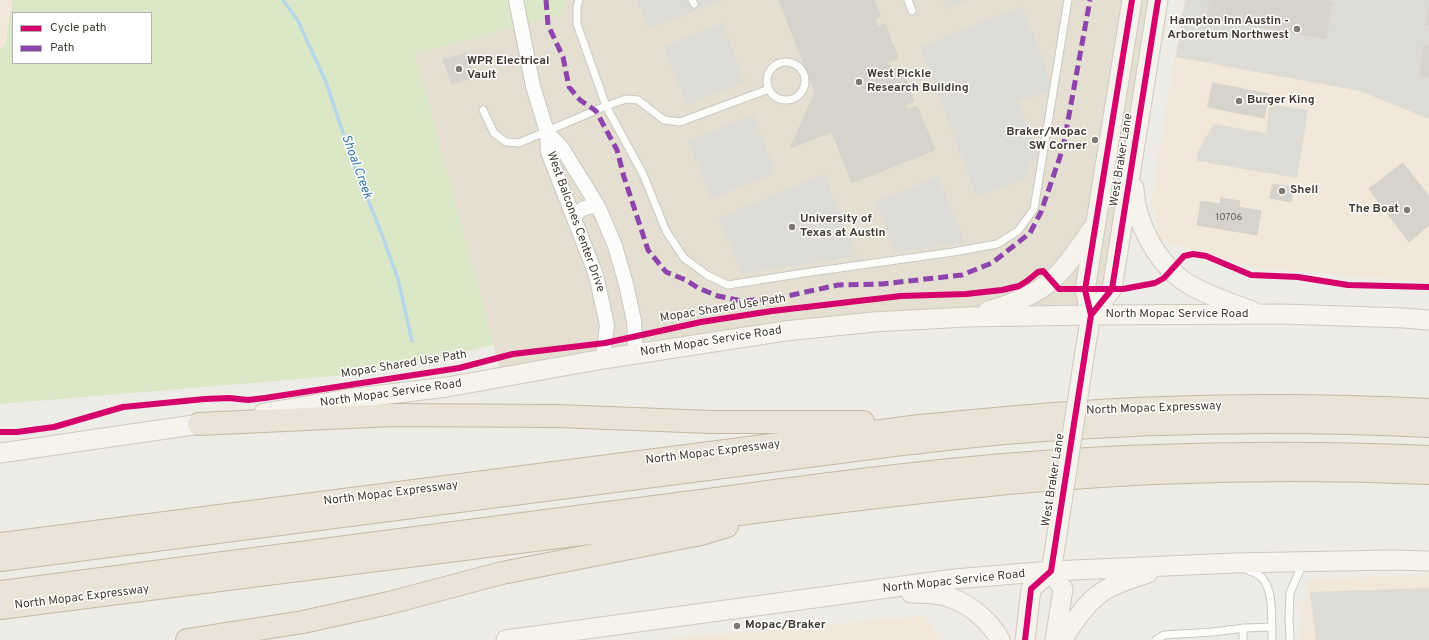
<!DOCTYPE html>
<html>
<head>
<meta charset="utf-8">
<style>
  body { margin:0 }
  #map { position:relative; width:1429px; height:640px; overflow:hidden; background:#eeece6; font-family:Overpass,sans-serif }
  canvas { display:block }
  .legend { position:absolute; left:12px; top:12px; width:140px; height:52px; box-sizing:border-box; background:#fff; border:1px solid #b3b1ae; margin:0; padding:5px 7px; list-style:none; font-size:12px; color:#423d34 }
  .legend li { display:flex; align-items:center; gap:8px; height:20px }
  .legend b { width:20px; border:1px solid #b3b1ae }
</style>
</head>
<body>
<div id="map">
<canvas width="1429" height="640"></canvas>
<ul class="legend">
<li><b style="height:5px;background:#d6006c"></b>Cycle path</li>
<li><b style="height:5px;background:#8e44ad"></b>Path</li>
</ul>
</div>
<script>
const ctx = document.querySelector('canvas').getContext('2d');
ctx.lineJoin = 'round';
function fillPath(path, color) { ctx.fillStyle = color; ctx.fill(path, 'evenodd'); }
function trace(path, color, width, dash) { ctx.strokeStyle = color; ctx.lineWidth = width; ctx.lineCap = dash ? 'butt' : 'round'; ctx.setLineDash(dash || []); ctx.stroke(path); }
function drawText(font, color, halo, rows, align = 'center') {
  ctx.font = font + ' Overpass,sans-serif'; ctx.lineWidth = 3; ctx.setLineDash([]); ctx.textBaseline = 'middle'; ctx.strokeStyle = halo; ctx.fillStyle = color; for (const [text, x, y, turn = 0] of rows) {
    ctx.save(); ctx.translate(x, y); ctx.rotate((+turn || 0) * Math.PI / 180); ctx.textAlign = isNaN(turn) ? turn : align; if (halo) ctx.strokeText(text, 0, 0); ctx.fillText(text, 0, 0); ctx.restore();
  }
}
fillPath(new Path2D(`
  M0,0H13L5,45L0,49Z
  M1184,0H1429V282L1256,268L1161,240L1151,203Z
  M1429,574V640H1299L1307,580Z
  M924,616L939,640H658Z`), '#f1e8d9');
fillPath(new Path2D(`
  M516,0H1158L1112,289L1091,315L966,317L502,377L415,54L521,25Z`), '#e5dfd2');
fillPath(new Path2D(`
  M13,0H565L561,14L415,54L494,345L361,374L0,404V49L5,45ZM13,13H151V63H13Z`), '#dbe8c7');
fillPath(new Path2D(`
  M637,0H723L648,29Z
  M942,0H967L945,9Z
  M1185,0H1429V119L1360,91L1176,57Z
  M1022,6L1054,89L1018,101L1040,157L1030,162L1025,179L977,197L920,47Z
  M722,23L745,82L687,105L664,46Z
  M1270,104L1308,110L1297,178L1197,161L1198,152L1213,124L1266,133Z
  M753,115L776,173L711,199L688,141Z
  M824,174L857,256L742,274L718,218Z
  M938,176L965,243L895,252L876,202Z
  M1429,588V640H1316L1310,592Z`), '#dddbd6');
trace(new Path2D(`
  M283,0L298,21L326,82L354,165L381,232L398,279L412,341`), '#b8d6ea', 3.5);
const building = new Path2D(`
  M779,0H874L880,16L875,19L878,27L885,24L898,58L888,62L891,70L901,67L914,101L905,105L907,110L917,106L935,150L852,183L832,132L790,148L815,93Z
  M1210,0H1319L1332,2L1326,39L1207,18Z
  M1429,8V25H1426Z
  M1425,46H1429V77L1420,76Z
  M467,53L475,77L452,84L443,60Z
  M1213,83L1269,94L1264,118L1208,107Z
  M1403,163L1429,196V225L1409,242L1369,189Z
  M1273,184L1294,187L1291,202L1270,198Z
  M1221,198L1240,201L1239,207L1261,211L1257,235L1197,225L1201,201L1220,204Z`);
fillPath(building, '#d6d3cd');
trace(building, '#d6d3cc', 1);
const lane = new Path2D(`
  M579,0L577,6V24L606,106L643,174L666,231L684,258L707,275L728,285L804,273L953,252L997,244L1018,231L1034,209L1068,0
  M692,0L694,4
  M908,0L912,11
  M767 81a19 19 0 1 1 38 0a19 19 0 1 1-38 0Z
  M483,110L494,133L506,142L519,143L606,106L626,99L638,100L664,120L680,122L769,89
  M1246,569C1250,571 1256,573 1260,576C1275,588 1271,622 1272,640
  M1243,628V640
  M1156,640L1164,635L1213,632L1245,628L1272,627
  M1290,640L1289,619L1290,593L1303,563`);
const street = new Path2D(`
  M516,0L533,86L547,132L548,152L596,275L607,325L603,359
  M547,132L562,148L599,208L615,246L626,284L634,321L636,354
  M573,216L582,209L591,206L599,208`);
const secondary = new Path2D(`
  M1134,188C1135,223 1159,267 1190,285C1209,296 1231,303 1252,311
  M988,311C1007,306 1037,294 1052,280C1068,266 1080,246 1092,229
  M1091,315L1112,289L1158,0
  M1085,351L1091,315L1085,290L1132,0
  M264,413L348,399L447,387L603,359L785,331L874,322L966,317L1091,315L1282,314L1404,318L1429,320
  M0,453L214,422
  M1051,571L1063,589L1055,640
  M911,593C923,593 937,593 948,597C969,603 990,621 1000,640
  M506,640L954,579L1051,571L1235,563L1393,560L1429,561
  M1025,640L1031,589L1051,571L1056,541
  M1062,640C1073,623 1085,604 1102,592C1115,583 1133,578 1148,573`);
const highway = new Path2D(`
  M199,424L392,415L557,416L711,422H863
  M0,544L920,426C992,419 1063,412 1135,409C1233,405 1331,405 1429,410
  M0,560L902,444C940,440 979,435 1017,432C1154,421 1292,419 1429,426
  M0,592C208,565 415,538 623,511C750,495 876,476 1003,465C1145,453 1287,451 1429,457
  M0,608L786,508C868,498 949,488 1031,481C1163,470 1296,467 1429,473
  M187,640L303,622L389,603L502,573L701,534L727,526`);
trace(lane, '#cac8c3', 9);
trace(street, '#cac8c3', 16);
trace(secondary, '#cecabf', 21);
trace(highway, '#c5b9a3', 24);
trace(lane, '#fcfcfb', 7);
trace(street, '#fcfcfb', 14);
trace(secondary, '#f6f3ed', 19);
trace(highway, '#eae4d8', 22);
const secondaryBridge = new Path2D(`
  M1056,541L1085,351`);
trace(secondaryBridge, '#cecabf', 21, []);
trace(secondaryBridge, '#f6f3ed', 19);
trace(new Path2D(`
  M546,0L548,25L563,57L569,87L580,100L596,111L617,150L624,177L648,250L666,272L686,280L698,288L718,296L742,301L778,298L838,285L882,284L962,275L992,263L1030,233L1041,212L1063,148L1090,0`), '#8e44ad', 5, [10, 5]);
trace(new Path2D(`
  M1091,315L1112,289L1158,0
  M0,432H17L54,427L123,407L205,399L229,398L248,400L265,398L459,368L513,354L605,343L701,322L772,311L901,296L966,294L1002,290L1019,286L1027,281L1038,272L1043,271L1059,289H1123L1155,283L1164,278L1184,256L1193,254L1206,256L1251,275L1298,277L1348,285L1429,287
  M1025,640L1031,589L1051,571L1091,315L1085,290L1132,0`), '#d6006c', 6);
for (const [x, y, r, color] of [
  [1297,29,4,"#7e7a72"],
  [459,69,4,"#7e7a72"],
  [859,82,4,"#7e7a72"],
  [1239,101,4,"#7e7a72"],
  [1095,140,4,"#7e7a72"],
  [1282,191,4,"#7e7a72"],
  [1407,210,4,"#7e7a72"],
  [792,227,4,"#7e7a72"],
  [737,626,4,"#7e7a72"]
]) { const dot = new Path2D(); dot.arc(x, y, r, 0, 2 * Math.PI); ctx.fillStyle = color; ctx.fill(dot); trace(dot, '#fff', 1.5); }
drawText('10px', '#68645c', null, [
  ["10706",1229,218]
]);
drawText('bold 12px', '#423d34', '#fff', [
  ["Hampton Inn Austin -",1289,22,"right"],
  ["Arboretum Northwest",1289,36,"right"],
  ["WPR Electrical",467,62],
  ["Vault",467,76],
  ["West Pickle",867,75],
  ["Research Building",867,89],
  ["Burger King",1247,101],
  ["Braker/Mopac",1087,133,"right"],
  ["SW Corner",1087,147,"right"],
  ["Shell",1290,191],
  ["The Boat",1399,210,"right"],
  ["University of",800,220],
  ["Texas at Austin",800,234],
  ["Mopac/Braker",745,626]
], 'left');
drawText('12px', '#423d34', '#fff', [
  ["West Braker Lane",1122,160,-81],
  ["West Balcones Center Drive",575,222,70],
  ["Mopac Shared Use Path",723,309,-9],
  ["North Mopac Service Road",1177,315],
  ["North Mopac Service Road",711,342,-9],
  ["Mopac Shared Use Path",404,365,-9],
  ["North Mopac Service Road",391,394,-8],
  ["North Mopac Expressway",1154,409,-2],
  ["North Mopac Expressway",713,453,-7],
  ["West Braker Lane",1054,480,-81],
  ["North Mopac Expressway",391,494,-7],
  ["North Mopac Service Road",954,582,-6],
  ["North Mopac Expressway",82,598,-7]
]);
drawText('italic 13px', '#3377a9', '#fff', [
  ["Shoal Creek",356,167,70]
]);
</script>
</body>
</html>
